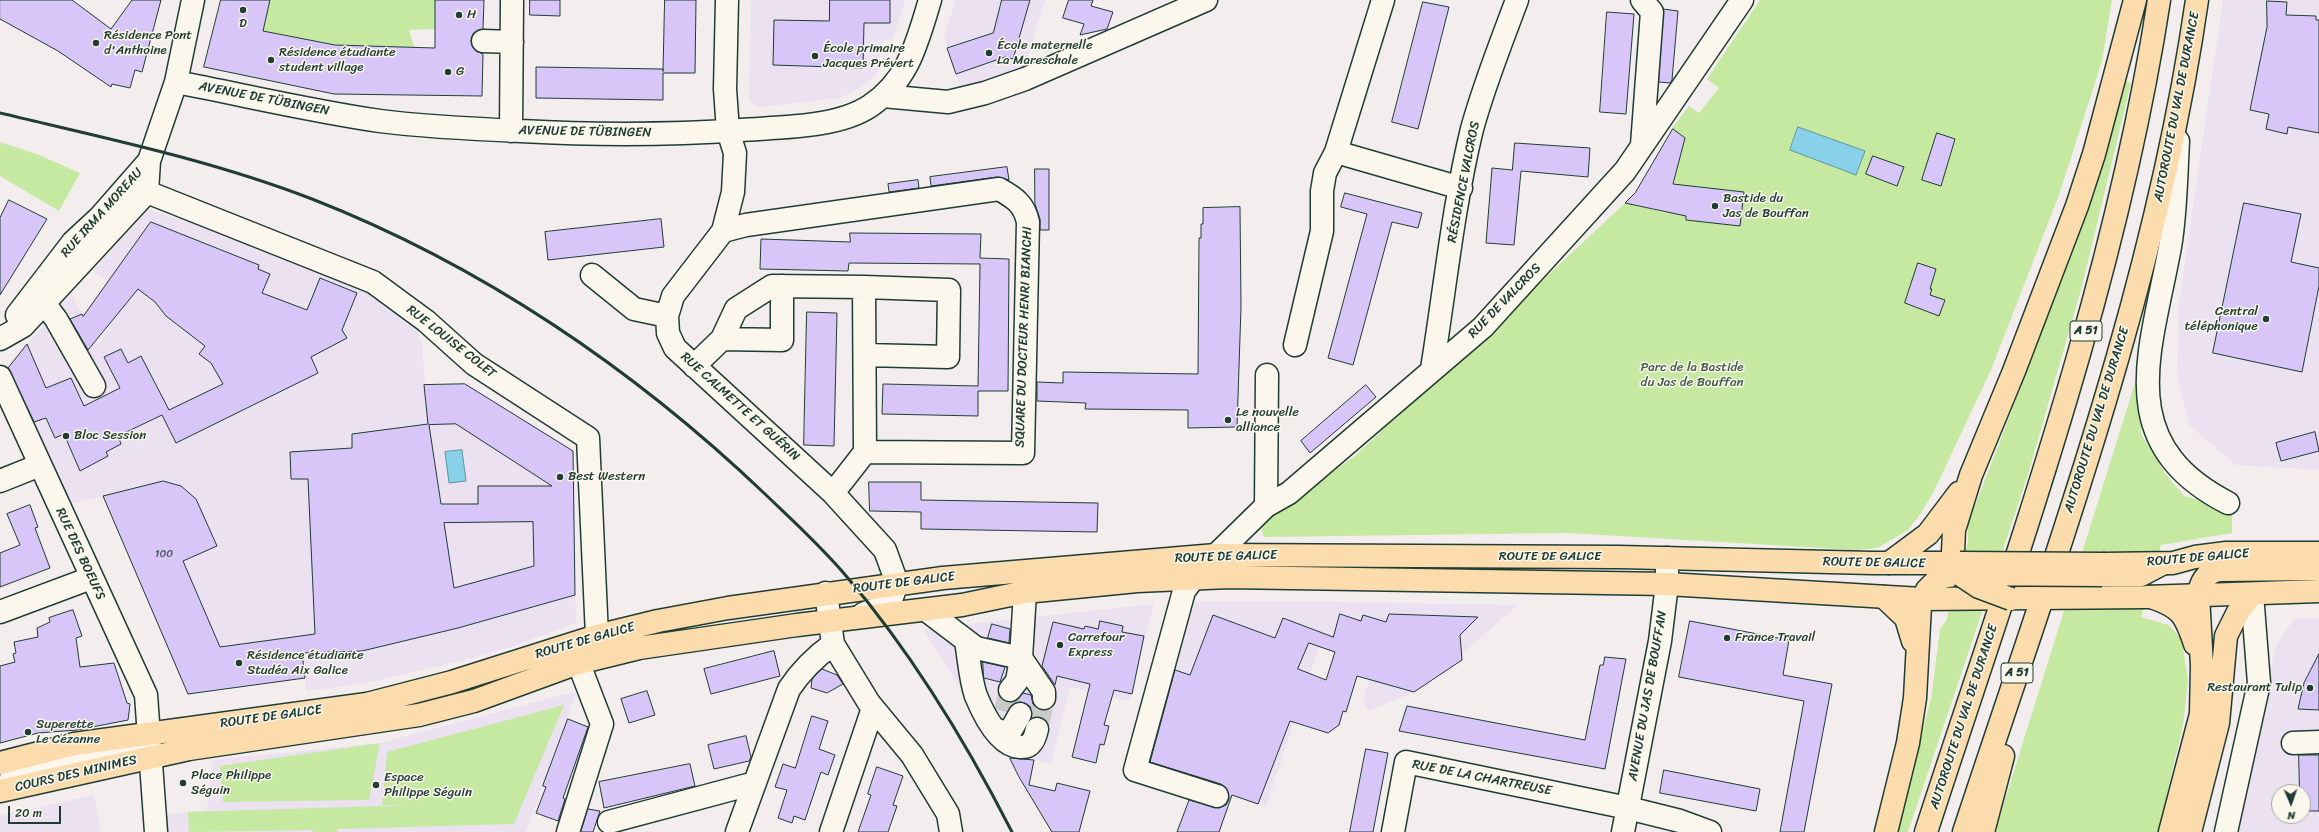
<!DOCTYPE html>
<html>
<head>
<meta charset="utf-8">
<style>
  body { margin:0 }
  #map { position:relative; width:2319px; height:832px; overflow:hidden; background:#f4edee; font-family:Sriracha,sans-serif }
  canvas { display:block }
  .north { position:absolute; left:2271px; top:784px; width:40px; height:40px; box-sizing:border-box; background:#fbf7ec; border:1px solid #a3ada2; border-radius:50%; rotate:178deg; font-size:11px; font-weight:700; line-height:16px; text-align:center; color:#1f3d34 }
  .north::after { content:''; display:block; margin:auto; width:14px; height:18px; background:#1f3d34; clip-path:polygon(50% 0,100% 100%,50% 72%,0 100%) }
  .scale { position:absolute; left:8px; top:806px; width:53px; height:18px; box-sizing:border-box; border:2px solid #1f3d34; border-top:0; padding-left:5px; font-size:12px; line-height:14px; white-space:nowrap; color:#1f3d34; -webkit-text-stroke:3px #fbf7ec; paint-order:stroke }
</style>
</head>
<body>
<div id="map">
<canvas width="2319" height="832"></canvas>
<div class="north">N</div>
<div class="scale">20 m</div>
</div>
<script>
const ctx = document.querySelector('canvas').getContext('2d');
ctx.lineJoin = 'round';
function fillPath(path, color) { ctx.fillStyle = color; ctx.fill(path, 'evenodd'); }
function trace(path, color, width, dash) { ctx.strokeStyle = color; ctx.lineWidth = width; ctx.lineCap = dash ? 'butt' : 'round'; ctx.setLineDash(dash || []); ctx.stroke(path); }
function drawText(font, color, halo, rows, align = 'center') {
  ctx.font = font + ' Sriracha,sans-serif'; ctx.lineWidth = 3; ctx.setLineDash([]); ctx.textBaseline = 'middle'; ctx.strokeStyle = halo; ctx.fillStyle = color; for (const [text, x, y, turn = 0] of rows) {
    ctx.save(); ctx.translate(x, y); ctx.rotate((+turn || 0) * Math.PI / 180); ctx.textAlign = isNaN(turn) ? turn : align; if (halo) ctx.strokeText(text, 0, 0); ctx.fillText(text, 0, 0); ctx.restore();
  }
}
fillPath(new Path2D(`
  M751,0H905L893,39L882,40L879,70L872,79L858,89L840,98L759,107L750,101L749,96Z
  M956,0H1045L1024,70L961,91L944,36Z
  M2223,0H2319V470L2236,465L2190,426L2177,375L2179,303Z
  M149,209L174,218L176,215L378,291L418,328L420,340L422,341L425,384H465L573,451L576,623L511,647L465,660L361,684L306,691L305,678L187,694L103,496L66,505L9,370V366L71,293L97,344L101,342L109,324L130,300L93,271Z
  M1231,601H1276L1518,605L1462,654L1463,660L1410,694L1368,711L1363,701L1373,665L1319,647L1266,807L1144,767L1193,602Z
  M1154,604L1129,701L1070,687L1051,764L1005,753L967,699L923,629Z
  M2319,618V832H2221L2246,761L2277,644L2294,619ZM2279,792H2303V816H2279Z
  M577,691L526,832H156L154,816L207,810L212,760L380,743Z
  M94,795L101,832H0V816Z`), '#ebe1f1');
fillPath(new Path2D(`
  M270,0H435V29L409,30L414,47L335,45L263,31Z
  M1760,0H2112L2102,61L2059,195L1991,370L1933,493L1921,513L1908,530L1891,540L1877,548L1856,550L1568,533L1264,537L1260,525L1356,455L1625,203L1667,213L1669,199L1685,138L1672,128L1689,106L1699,113L1719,88L1707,79Z
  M2126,82L2131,83L2082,286L2027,478L1908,832H1896L1931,699L1940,629L1946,621L1968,542V524C2024,378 2083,233 2126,82Z
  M0,142L39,155L80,173L59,211L0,176Z
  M2139,370L2141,434L2164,472L2184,496L2232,509V533L2161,545L2141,617L2169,625L2182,640L2188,681L2183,725L2158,832H1995Z
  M564,705L514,824L337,829V832H313V830L189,832L188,812L411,805H382L387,752Z
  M380,743L369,800L223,802L220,766Z`), '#c6e9a2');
const water = new Path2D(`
  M1798,127L1865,151L1856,175L1790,150Z
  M462,450L466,481L449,483L445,452Z`);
fillPath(water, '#88d1e9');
trace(water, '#5e96a1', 1);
const building = new Path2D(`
  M0,0H72L111,29L132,0H161L142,72L135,70L130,88L112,84L111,87L58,51L0,19Z
  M221,0H270L263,31L335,45L435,48V0H484L483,29L473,34L471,41L476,51L483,54L482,96L334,94L204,67Z
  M530,0H560V16L530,15Z
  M665,0H696L695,73H663V100L536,98V67L663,69V71Z
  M830,0H890V23H864L863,68L773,65L774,20L829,21Z
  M1002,0H1030L1013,59L1005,57L956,74L947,48L993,33Z
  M1069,0H1093L1091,6L1113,12L1107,29L1080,35L1084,24L1063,18Z
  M2267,1L2287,2L2286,15L2316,16V20H2319V133L2288,127L2287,134L2266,129L2269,114L2250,110L2267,27Z
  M1423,2L1449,7L1418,129L1392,122Z
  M1663,9L1678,11L1672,80L1670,83L1659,82Z
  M1607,12L1634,14L1626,114L1600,112Z
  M1673,129L1685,138L1673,184L1744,192L1740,226L1686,220V216L1625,203L1635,193Z
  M1937,133L1955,139L1941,186L1922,180Z
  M1515,143L1590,148L1588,177L1521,171L1514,245L1486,243L1492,168L1512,170Z
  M1873,156L1904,167L1897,186L1866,174Z
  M1007,167L1009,180L997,177L931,186L930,177Z
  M1035,169H1049V230H1040V219L1035,204Z
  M918,180L919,188L889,192L888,184Z
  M1345,193L1422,213L1418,228L1392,222L1353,365L1328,358L1367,214L1341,207Z
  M9,200L47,219L0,295V218Z
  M2244,203L2301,214L2291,262L2319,268V286L2302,372L2213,353Z
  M1240,207L1241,307L1237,427L1188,428V410L1085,409L1086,403L1037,401V382L1063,383V372L1198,374L1199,238H1201V224H1203V208Z
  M661,219L664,247L548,260L545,232Z
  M151,222L259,265L258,269L270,274L262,293L307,310L320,278L357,293L342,330L347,338L311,357L318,373L176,443L162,415L118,436L121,444L106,452L108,456L80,471L64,434L55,438L46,418L34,422L8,368L27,344L46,388L71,378L84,406L120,388L104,357L121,349L128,363L141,356L169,410L223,384L211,363L199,354L205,346L166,316L155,302L138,289L88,350L70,319L82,314L83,316Z
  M850,233L981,234L980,258L1009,259L1008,391H978V416L882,414L883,384L978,386L980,264L849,263L848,271L760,269L761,239L850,242Z
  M1918,263L1936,269L1930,289H1932L1930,295L1945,300L1939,316L1905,303Z
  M807,312L837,313L834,446L804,445Z
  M465,384L573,451L575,595L458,628L362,651L302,653L305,678L188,694L103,496L163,481L181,486L196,499L217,546L183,561L220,647L315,634L308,479H291L290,452L352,448V434L428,424L424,385ZM456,424L552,486H478V504H441L429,425ZM533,522L534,566L454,588L444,523Z
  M1366,385L1376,397L1310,453L1301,441Z
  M2315,432L2319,451L2281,461L2276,443Z
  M869,482H921V500L1098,503L1097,532L921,529V512L870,511Z
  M30,505L38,527L35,528L50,568L0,587V553L20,545L7,514Z
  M73,610L82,636L76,638L80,667L114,663L127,703L130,704L128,720L77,730L38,733L0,743V666L15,662L13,654L16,653L14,642L38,637L37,628L50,622L49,618Z
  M1340,614L1361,621L1363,615L1386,622L1389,614L1478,617L1460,635L1462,660L1414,692L1357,676L1346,712L1343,711L1339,725L1328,733L1290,721L1258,804L1232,795L1219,832H1177L1189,800L1219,808L1226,805L1229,799L1226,788L1221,784L1150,762L1175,670L1190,675L1213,615L1275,638L1283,618L1333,637ZM1309,643L1335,652L1326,680L1298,669Z
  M1100,621L1123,626L1122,632L1144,636L1132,694L1114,690L1104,725L1109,726L1104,745L1100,744L1096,763L1072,757L1090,684L1057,676L1055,685L1042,666L1053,622L1084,629L1085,626L1098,629Z
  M1690,621L1789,640L1783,675L1832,684L1804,832H1780L1804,701L1679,677Z
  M992,624L1010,629L1009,643L988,638Z
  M774,651L780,676L711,694L704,669Z
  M2319,654V710L2298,709L2304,683Z
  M1605,657L1626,659L1605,769L1399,731L1407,706L1585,740L1600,665H1603Z
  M983,662L1005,667L1000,682L984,678Z
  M822,669L837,675L843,684L827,693L811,688L812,679Z
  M647,691L655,715L629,723L621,699Z
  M1023,693L1031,695L1033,704L1037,709H1049L1046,721L1040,717H1032L1031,707L1020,702L1013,703L1007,711L999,709L1001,699L1008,702H1014Z
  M812,716L828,721L819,749L835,755L828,775L821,772L805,820L794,816L792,823L778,818L787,790L775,787L783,764L795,768Z
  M568,719L588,727L563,798L565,799L558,821L536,813L546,787L543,786Z
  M746,736L751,757L749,761L714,769L708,745Z
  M1366,749L1388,753L1373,832H1350Z
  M2299,755H2319V811H2303V792H2300Z
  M1010,758L1034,760L1029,785L1055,791L1057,783L1090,791L1079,832H1052L1019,777Z
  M690,764L695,786L604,808L599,782Z
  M877,767L903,776L893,805L897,806L888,832H858L871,795L868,794Z
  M1664,770L1760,789L1756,811L1660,793Z
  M588,809L600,811L593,832H581Z`);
fillPath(building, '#d7c6f7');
trace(building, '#1f3d34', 1);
trace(new Path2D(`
  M1005,711L1010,690
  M1037,729L1044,698`), '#c9cac9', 22, [22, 11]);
const minor = new Path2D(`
  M727,0L725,89L728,131L735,153L733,192L723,231L673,296L667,316L668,333L675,348L833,493L885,550L897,583L890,603L863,614
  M1383,0L1336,152L1461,188
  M1642,0L1652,12L1642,145
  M483,41L512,42
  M176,82C244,95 311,111 380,121C427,127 473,129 521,131C594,135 668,135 741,130C780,127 837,128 870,106C909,80 917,42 930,0
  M883,96L948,102L985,93L1025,79L1206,0
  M511,131L512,0
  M2178,141C2176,176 2176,212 2170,247C2151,351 2111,443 2228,503
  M147,192L373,282L426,321L474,364L588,438L597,636
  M723,231L746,225L999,189C1015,198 1024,204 1028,222L1023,453L865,452
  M592,275L634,309L667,316
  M864,287L949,290L948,357L865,355
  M44,303L56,319L94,386
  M17,315L73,242L100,217L149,161
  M0,339L23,326L147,192L149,161L176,82L193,0
  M722,339L782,340V286
  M1295,345L1322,231V191L1325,173L1336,152
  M694,366L722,339L736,309L772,286L864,287L865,452L833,493
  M1432,369C1445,289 1453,207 1472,129C1484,85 1501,43 1517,0
  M0,377L146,695L156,832
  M0,481L40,465
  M1266,506L1267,375
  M1215,569L1216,555L1266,506L1289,493L1483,327L1625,171L1742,0
  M1193,579L1184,591L1135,770L1217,796
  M826,593L833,644L869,703L912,755L948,814L951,832
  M926,610L976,648L1021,658L1025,592
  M0,612L91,578
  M966,641C969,658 970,679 976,696C983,713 999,746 1020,747C1032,748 1035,738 1037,729
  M1021,658L1044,692V698
  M1010,690L1017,681L1021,658
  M995,729L1003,732L1011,730L1020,714
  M2293,743L2319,742
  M11,778L103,754L144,736
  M609,822L755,783
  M568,832L602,724L572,646
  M737,832L789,689C801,671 815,657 833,644
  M831,832L873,708
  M1393,832L1406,762L1628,808L1680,821L1710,832
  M1623,832L1660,641L1667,584V558
  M2226,832L2259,683L2252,594`);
const major = new Path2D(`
  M2105,564L2173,563L2195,557L2226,553H2319
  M0,763L74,744L367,704L452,682L597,636L658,621L728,608L943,578L1216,555L1619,557L1872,563H1960
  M0,791L189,749L419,715L474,701L578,663L639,648L797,625L962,605L1025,592L1137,581L1229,577L1667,584L1922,599L2146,597L2319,591`);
const highway = new Path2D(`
  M1889,563L1928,534L1959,493
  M2102,575H2141L2162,564
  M1884,597L1906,618L1913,641
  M2151,597C2181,607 2185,614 2195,644
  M1886,832L1908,743L1915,698L1920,606L1927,590L1935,582L1943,577L1960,574L1953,552L1954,530L1971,475L2014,371L2077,206L2094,154L2135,0
  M1926,832C2015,558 2115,286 2159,0
  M1964,832C2054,559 2156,286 2197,0
  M1983,832L2003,756
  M2170,832L2201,714L2202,666L2198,595C2201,583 2205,573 2218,570L2319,569
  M2190,832L2218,723L2226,636L2238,612L2252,594`);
trace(minor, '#1f3d34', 25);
trace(major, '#1f3d34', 25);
trace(highway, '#1f3d34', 25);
trace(minor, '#fbf7ec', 22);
trace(major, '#fcdcac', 22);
trace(highway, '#fcdcac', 22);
trace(new Path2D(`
  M0,113C105,138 211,160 312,199C481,265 634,369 765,494C793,521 822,547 847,577C911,652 967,744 1012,832`), '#1f3d34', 3);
const majorBridge = new Path2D(`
  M1960,563L2105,564`);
const highwayBridge = new Path2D(`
  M1960,574L2102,575
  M1961,575L1979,587L2011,599`);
trace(majorBridge, '#1f3d34', 25, []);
trace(highwayBridge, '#1f3d34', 25, []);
trace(majorBridge, '#fcdcac', 22);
trace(highwayBridge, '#fcdcac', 22);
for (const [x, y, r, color] of [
  [243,10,4,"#1f3d34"],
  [459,15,4,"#1f3d34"],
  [96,43,4,"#1f3d34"],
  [989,53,4,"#1f3d34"],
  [815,56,4,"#1f3d34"],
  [271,60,4,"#1f3d34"],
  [448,72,4,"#1f3d34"],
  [1715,206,4,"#1f3d34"],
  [2266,319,4,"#1f3d34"],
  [1228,420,4,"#1f3d34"],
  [66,436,4,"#1f3d34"],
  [560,477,4,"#1f3d34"],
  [1727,638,4,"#1f3d34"],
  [1060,645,4,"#1f3d34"],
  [239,663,4,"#1f3d34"],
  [2310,688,4,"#1f3d34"],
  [28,732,4,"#1f3d34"],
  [183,783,4,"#1f3d34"],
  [376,785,4,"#1f3d34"]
]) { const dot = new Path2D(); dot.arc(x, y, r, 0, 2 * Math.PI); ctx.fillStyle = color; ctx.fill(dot); trace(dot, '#fbf7ec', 1.5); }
drawText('11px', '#4d5f65', null, [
  ["100",164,554]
]);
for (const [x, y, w] of [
  [2086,331,32],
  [2017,673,32]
]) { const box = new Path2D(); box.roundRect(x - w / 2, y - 10, w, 20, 3); ctx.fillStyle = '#fbf7ec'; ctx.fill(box); trace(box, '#1f3d34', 1); }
drawText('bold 12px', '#1f3d34', null, [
  ["A 51",2086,331],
  ["A 51",2017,673]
]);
drawText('13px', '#1f3d34', '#fbf7ec', [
  ["H",467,15],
  ["D",243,24,"center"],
  ["Résidence Pont",104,36],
  ["d'Anthoine",104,51],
  ["École maternelle",997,46],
  ["La Mareschale",997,61],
  ["École primaire",823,49],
  ["Jacques Prévert",823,64],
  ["Résidence étudiante",279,53],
  ["student village",279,68],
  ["G",456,72],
  ["Bastide du",1723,199],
  ["Jas de Bouffan",1723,214],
  ["Central",2258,312,"right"],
  ["téléphonique",2258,327,"right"],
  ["Le nouvelle",1236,413],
  ["alliance",1236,428],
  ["Bloc Session",74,436],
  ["Best Western",568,477],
  ["Carrefour",1068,638],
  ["Express",1068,653],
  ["France Travail",1735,638],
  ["Résidence étudiante",247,656],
  ["Studéa Aix Galice",247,671],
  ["Restaurant Tulip",2302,688,"right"],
  ["Superette",36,725],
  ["Le Cézanne",36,740],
  ["Place Philippe",191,776],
  ["Séguin",191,791],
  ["Espace",384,778],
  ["Philippe Séguin",384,793]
], 'left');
drawText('13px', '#1f3d34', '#fbf7ec', [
  ["AVENUE DE TÜBINGEN",264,99,11],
  ["AUTOROUTE DU VAL DE DURANCE",2177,107,-79],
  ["AVENUE DE TÜBINGEN",585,132,1],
  ["RÉSIDENCE VALCROS",1464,182,-79],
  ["RUE IRMA MOREAU",102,213,-48],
  ["RUE DE VALCROS",1505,301,-46],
  ["SQUARE DU DOCTEUR HENRI BIANCHI",1024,337,-88],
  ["RUE LOUISE COLET",451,342,38],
  ["RUE CALMETTE ET GUÉRIN",740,407,42],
  ["AUTOROUTE DU VAL DE DURANCE",2097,420,-73],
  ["RUE DES BOEUFS",80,554,65],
  ["ROUTE DE GALICE",1226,557,-2],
  ["ROUTE DE GALICE",1550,557],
  ["ROUTE DE GALICE",2198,558,-5],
  ["ROUTE DE GALICE",1874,563,1],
  ["ROUTE DE GALICE",904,583,-7],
  ["ROUTE DE GALICE",585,641,-16],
  ["AVENUE DU JAS DE BOUFFAN",1648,696,-80],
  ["ROUTE DE GALICE",271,717,-8],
  ["AUTOROUTE DU VAL DE DURANCE",1964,717,-72],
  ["COURS DES MINIMES",76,774,-13],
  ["RUE DE LA CHARTREUSE",1482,778,11]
]);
drawText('13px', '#405f4a', '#fbf7ec', [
  ["Parc de la Bastide",1692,368],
  ["du Jas de Bouffan",1692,383]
]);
</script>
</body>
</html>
